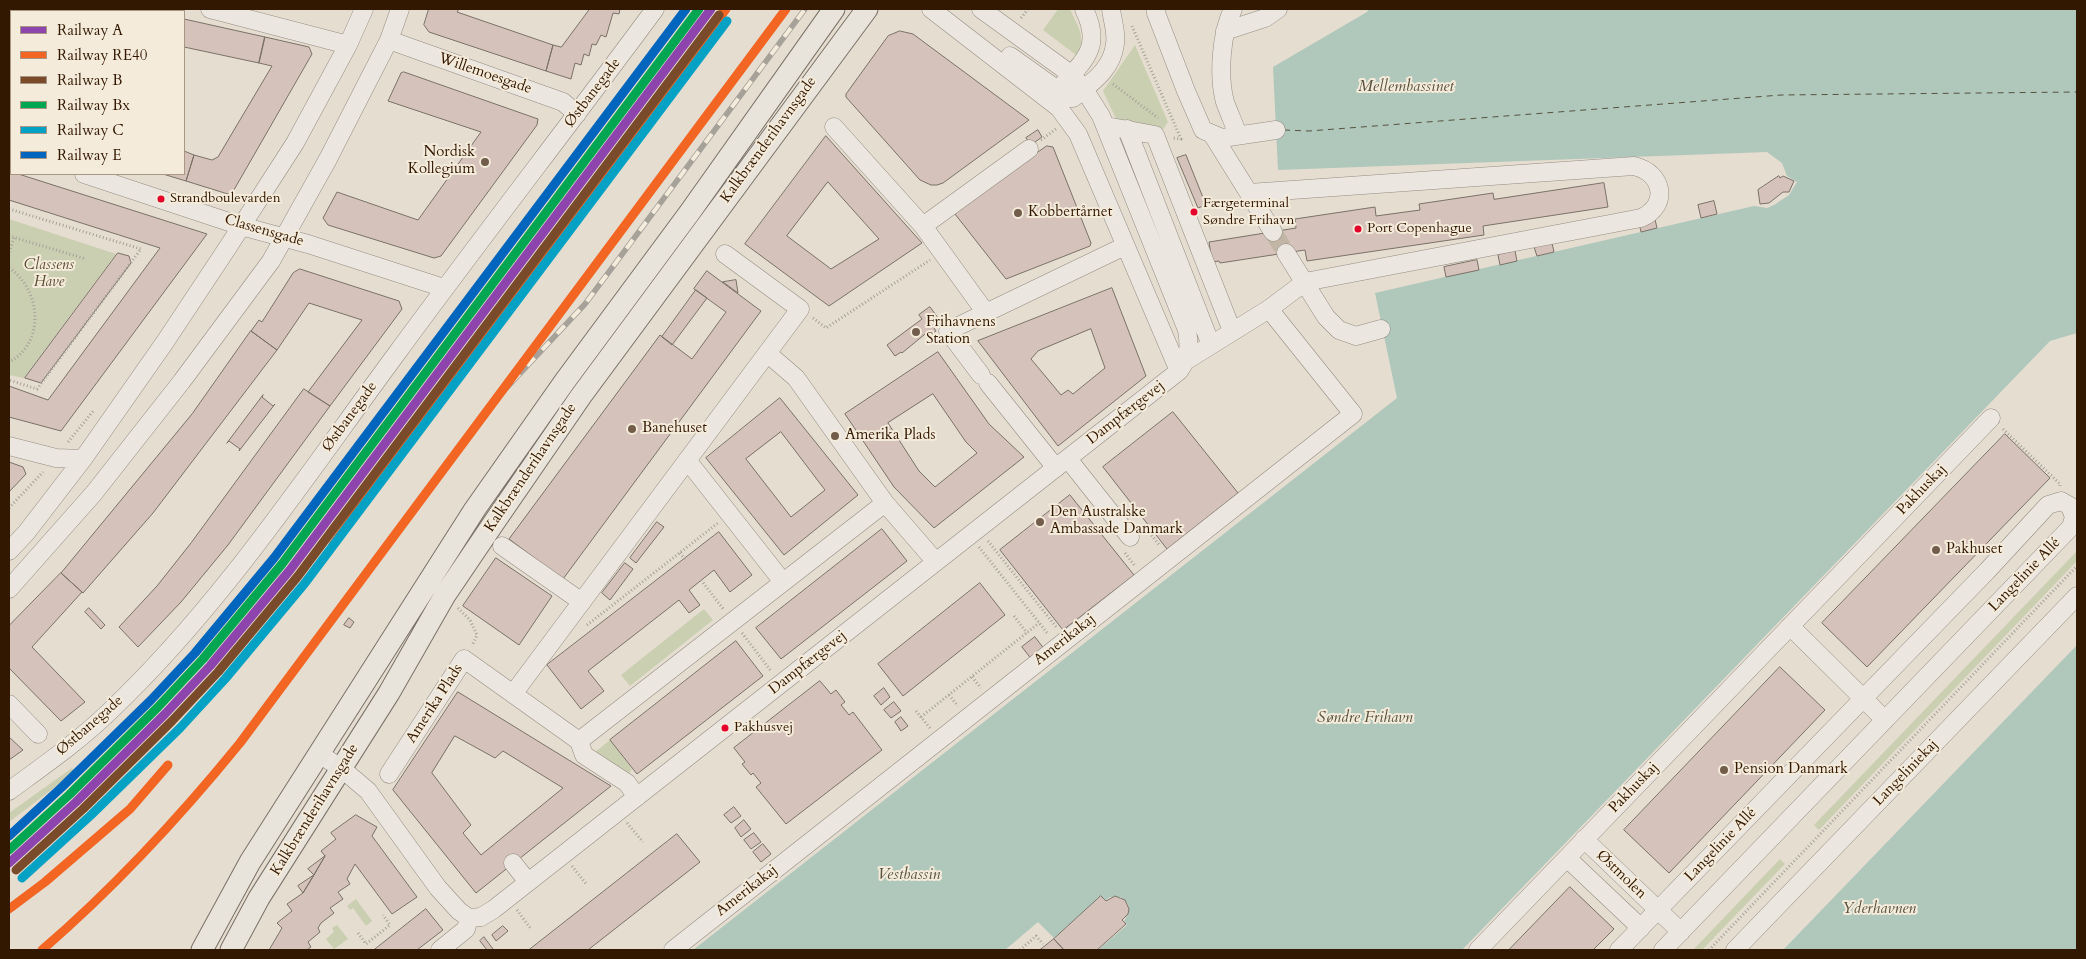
<!DOCTYPE html>
<html>
<head>
<meta charset="utf-8">
<style>
  body { margin:0 }
  #map { position:relative; width:2086px; height:959px; overflow:hidden; background:#e5ddd0; font-family:Cardo,serif }
  canvas { display:block }
  .frame { position:absolute; inset:0; border:10px solid #331800; pointer-events:none }
  .legend { position:absolute; left:10px; top:10px; width:175px; height:165px; box-sizing:border-box; background:#f4ebdb; border:1px solid #a79783; margin:0; padding:6px 9px; list-style:none; font-size:15px; color:#331800 }
  .legend li { display:flex; align-items:center; gap:10px; height:25px }
  .legend b { width:25px; border:1px solid #a79783 }
</style>
</head>
<body>
<div id="map">
<canvas width="2086" height="959"></canvas>
<div class="frame"></div>
<ul class="legend">
<li><b style="height:6px;background:#8e44ad"></b>Railway A</li>
<li><b style="height:6px;background:#f26522"></b>Railway RE40</li>
<li><b style="height:6px;background:#7a4b2a"></b>Railway B</li>
<li><b style="height:6px;background:#00a651"></b>Railway Bx</li>
<li><b style="height:6px;background:#03a2c4"></b>Railway C</li>
<li><b style="height:6px;background:#0065bd"></b>Railway E</li>
</ul>
</div>
<script>
const ctx = document.querySelector('canvas').getContext('2d');
ctx.lineJoin = 'round';
function fillPath(path, color) { ctx.fillStyle = color; ctx.fill(path, 'evenodd'); }
function trace(path, color, width, dash) { ctx.strokeStyle = color; ctx.lineWidth = width; ctx.lineCap = dash ? 'butt' : 'round'; ctx.setLineDash(dash || []); ctx.stroke(path); }
function drawText(font, color, halo, rows, align = 'center') {
  ctx.font = font + ' Cardo,serif'; ctx.lineWidth = 4; ctx.setLineDash([]); ctx.textBaseline = 'middle'; ctx.strokeStyle = halo; ctx.fillStyle = color; for (const [text, x, y, turn = 0] of rows) {
    ctx.save(); ctx.translate(x, y); ctx.rotate((+turn || 0) * Math.PI / 180); ctx.textAlign = isNaN(turn) ? turn : align; if (halo) ctx.strokeText(text, 0, 0); ctx.fillText(text, 0, 0); ctx.restore();
  }
}
fillPath(new Path2D(`
  M1058,9H1070C1077,26 1088,38 1076,55L1043,30Z
  M1135,45L1168,122L1161,132L1117,121L1103,91Z
  M9,219L116,254L24,378L9,375Z
  M2077,551V561L1819,830L1814,825Z
  M704,609L713,620L630,686L621,675Z
  M610,740L632,769L629,774L594,753Z
  M72,768L75,772L9,822V813Z
  M1780,859L1785,864L1702,950H1693Z
  M356,899L372,921L366,926L353,908L350,910L347,906Z
  M337,925L348,939L334,949L326,939L334,932L332,928Z`), '#cbcfb1');
fillPath(new Path2D(`
  M1369,9H2077V333L2050,341L1462,950H1098L1127,925L1124,921L1129,912L1128,904L1121,897H1110L1106,900L1101,896L1054,938L1038,922L1005,950H693L1397,398L1375,293L1754,206L1767,208L1774,205L1789,195L1797,182L1787,176L1782,163L1767,152L1278,170L1273,67L1367,12Z
  M2077,645V950H1783Z`), '#b0c7bb');
trace(new Path2D(`
  M1284,130L1309,131L1781,95L2077,92`), '#57523e', 1, [6, 5]);
const building = new Path2D(`
  M33,9H66L65,11H32Z
  M92,9H128V11H91Z
  M429,9H459L457,12L553,45L546,71L429,32L424,25Z
  M590,9H620L619,14L613,13L606,37L601,35L596,45L592,44L589,56L584,54L581,65L575,63L571,79L546,71L553,45L561,47Z
  M184,19L265,37L259,63L184,47Z
  M900,31L913,34L1029,120L943,183L937,185H931L920,180L846,97V94L888,36Z
  M265,37L309,47L312,54L231,195L186,181L194,155L212,160L218,157L272,66L259,63Z
  M404,72L538,119L537,125L441,256L434,258L328,225L323,218L337,192L418,220L481,132L388,101L401,73Z
  M11,78V126L9,125V86Z
  M1038,130L1042,137L1031,145L1026,138Z
  M826,136L922,243L829,306L745,244ZM828,182L879,239L831,269L787,236Z
  M1047,146L1053,147L1091,243L1090,246L1006,279L955,214L957,209Z
  M184,151L194,155L186,181L163,174H184Z
  M1186,155L1206,205L1198,208L1177,158Z
  M9,171L207,234L61,431L9,417V386L48,400L160,248L9,200Z
  M1779,176L1780,178L1783,176L1794,181L1789,192H1783L1769,203L1760,204L1758,190Z
  M1604,183L1608,207L1483,226L1484,235L1307,261L1305,250L1220,263L1219,261L1212,262L1209,242L1296,228L1295,219L1375,207L1376,216L1420,210L1419,204L1493,193L1494,199Z
  M1714,201L1717,214L1701,218L1698,205Z
  M1654,215L1657,228L1641,232L1638,219Z
  M1552,243L1554,252L1537,256L1534,247Z
  M1515,251L1517,261L1500,265L1498,255Z
  M118,253L129,256L131,263L41,383L25,378Z
  M1477,260L1479,270L1446,277L1444,267Z
  M300,269L399,301L402,309L330,406L308,392L362,320L309,303L277,350L251,331L259,320L262,322L293,273Z
  M707,271L761,311L563,579L509,539L660,335L692,359L726,312L694,289Z
  M736,280L738,293L723,282Z
  M1112,288L1146,376L1058,446L978,341ZM1091,329L1105,368L1073,394L1068,390L1061,395L1031,359L1038,351Z
  M696,290L707,298L672,345L662,337Z
  M930,307L941,322L934,328L936,331L932,334L930,330L902,353L901,352L895,356L887,345L922,319L919,315Z
  M251,331L277,350L153,513L83,593L61,573L192,414Z
  M938,352L989,424L1024,457L934,528L894,487L845,414ZM933,394L966,442L977,453L935,487L919,471L888,423Z
  M304,389L330,406L228,545L181,602L138,647L119,627L157,586L191,543Z
  M263,395L262,397L273,406L275,404L239,451L240,449L229,441L227,443Z
  M780,398L858,495L784,555L706,458ZM781,432L825,490L791,517L746,459Z
  M1173,412L1238,493L1167,549L1103,467Z
  M2005,434L2050,478L1867,667L1822,623Z
  M9,462L23,467L26,474L9,492Z
  M1070,495L1134,575L1063,630L1000,550Z
  M657,522L664,527L636,563L630,558Z
  M882,529L907,561L781,659L756,628Z
  M719,532L752,575L730,592L714,570L689,590L700,605L689,613L679,600L588,671L604,691L581,709L547,665Z
  M496,558L552,596L519,645L463,606Z
  M625,563L633,569L610,600L602,593Z
  M61,573L82,592L32,647L85,702L61,721L9,668V626Z
  M980,583L1005,615L903,696L878,664Z
  M89,608L105,625L101,629L85,612Z
  M349,618L354,622L350,628L344,625Z
  M1035,637L1045,650L1032,660L1022,647Z
  M736,641L763,676L637,774L610,740Z
  M1780,667L1825,710L1669,873L1624,830Z
  M820,681L831,694L836,690L845,702L841,705L849,715L853,712L882,750L786,824L756,787L761,783L753,773L751,775L742,764L745,762L734,748Z
  M884,688L890,697L881,705L874,696Z
  M458,692L611,786L476,893L393,790ZM455,736L495,758L503,751L563,788L481,855L463,833L471,825L432,773Z
  M894,702L901,711L891,718L884,710Z
  M901,717L908,726L901,731L895,722Z
  M9,737L23,750L9,760Z
  M734,807L741,816L731,823L724,815Z
  M356,815L377,827L372,836L417,897L392,914L355,864L347,879L350,884L338,892L343,899L330,908L334,913L321,923L318,928L320,932L308,942L311,947L307,950H269L282,928L277,923L292,911L287,904L303,893L325,856L321,851L336,839L331,833Z
  M744,820L751,829L741,837L735,828Z
  M754,833L761,842L751,849L744,840Z
  M677,834L700,862L588,950H529Z
  M763,844L771,854L761,862L753,852Z
  M325,856L314,875L308,869Z
  M314,875L303,893L298,886Z
  M1570,887L1614,929L1593,950H1509Z
  M1101,896L1106,901L1115,896L1125,900L1129,909L1128,914L1122,920L1126,924L1097,950H1064L1054,939Z
  M426,909L443,930L417,950H374Z
  M503,926L508,931L496,941L492,935Z
  M484,937L493,949L492,950H487L480,941Z
  M1054,939L1064,950H1040Z`);
fillPath(building, '#d5c3bb');
trace(building, '#7a7167', 1);
trace(new Path2D(`
  M1273,232L1286,253`), '#c1b6a6', 18, [18, 9]);
const minor = new Path2D(`
  M210,9L348,45
  M931,9L1059,108L1078,134L1179,371
  M1156,9V13L1186,91L1203,130L1222,138L1276,130
  M1233,9C1221,33 1218,76 1225,102C1229,113 1234,124 1238,135
  M1225,31L1265,18L1278,9
  M389,40L563,102L577,114
  M1010,56L1069,98H1073C1091,83 1112,70 1115,44C1117,33 1112,19 1111,9
  M1064,83C1088,57 1101,44 1084,9
  M1106,126L1155,135L1232,331
  M834,127L923,226L986,313
  M1127,129L1211,345
  M1212,134L1273,232
  M9,149L11,150
  M84,174L241,226L308,244L444,288
  M923,226L1029,149
  M1286,253L1326,317L1339,330L1356,336L1381,329
  M767,353L796,378L885,503L936,562
  M1187,360L1269,309L1305,282L1641,218C1669,206 1664,173 1634,166L1249,193
  M981,375L948,331L1125,246
  M988,383L1056,468
  M9,446L56,458L83,459
  M1068,459L1130,537
  M687,460L783,582
  M502,546L582,602
  M9,551L26,533L83,459L165,342L228,247L295,143L348,45L364,9
  M9,589L94,493L182,381L271,261L328,159L389,40L400,9
  M1790,626L1885,720
  M513,694L800,309L725,254
  M9,704L38,734
  M579,741L885,503
  M319,754L341,768L368,791L438,888L459,911L469,918L481,917L494,909L1179,371C1189,357 1190,347 1187,330L1101,116L1084,89L1072,75L981,9
  M389,774L464,659L579,741L584,755L627,783L637,797
  M9,791C43,766 79,741 109,712C221,606 306,476 397,353C482,237 570,124 655,9
  M1584,839L1681,932
  M1567,858L1641,928
  M513,863L528,882
  M440,950L466,929L469,918
  M673,950L1353,414L1269,309
  M1478,950L1991,418
  M1619,950L1987,571L2048,505L2061,501L2070,506L2074,517L2071,527L1663,950
  M1735,950L2077,596`);
const major = new Path2D(`
  M202,950L250,862L475,509L565,381L690,212L834,9
  M231,950L259,898L389,693L445,595L493,524L581,396L867,9`);
trace(minor, '#948c82', 19);
trace(major, '#7a7167', 23);
trace(new Path2D(`
  M1021,18L1028,9
  M1132,26L1181,139L1173,138
  M1113,84L1158,118
  M1041,140L1056,129
  M9,209L141,249L37,389L9,380
  M9,236L86,259
  M9,252L14,238
  M9,268C41,289 46,343 9,362
  M813,318L826,328L930,260
  M2003,429L2060,484V486
  M68,442L94,410
  M9,508L43,472
  M1145,527L1160,546
  M988,541L1057,628
  M979,547L1048,634
  M680,553L685,559
  M1125,553L1135,566
  M701,580L724,610
  M458,608L470,620L477,635L472,646
  M1014,616L1027,633
  M587,625L718,523
  M742,633L771,671
  M972,677L981,688
  M949,695L958,706
  M916,711L930,728
  M921,717L1039,623
  M627,823L643,842
  M572,866L587,885
  M517,910L531,929
  M358,933L366,944L390,925L383,915
  M1020,950L1036,936L1043,944
  M1709,950L2077,566`), '#a6a199', 3, [1, 2.5]);
trace(minor, '#ebe7e0', 18);
trace(major, '#e8e3db', 21);
const rail = new Path2D(`
  M497,398L585,304L805,9`);
trace(rail, '#a6a199', 5.5);
trace(rail, '#f4ebdb', 4, [11]);
trace(new Path2D(`
  M9,863L76,802L165,714L210,666L290,570L711,9`), '#8e44ad', 9);
trace(new Path2D(`
  M333,545L483,335L726,9
  M9,909L45,882L130,809L168,765
  M42,950C115,887 179,818 240,743L786,9`), '#f26522', 9);
trace(new Path2D(`
  M16,870L83,809L172,721L218,672L298,576L719,15`), '#7a4b2a', 9);
trace(new Path2D(`
  M9,850L69,795L158,707L203,659L282,564L699,9`), '#00a651', 9);
trace(new Path2D(`
  M22,878L90,816L180,728L225,679L305,583L727,21`), '#03a2c4', 9);
trace(new Path2D(`
  M9,836L62,787L151,700L195,653L274,558L686,9`), '#0065bd', 9);
for (const [x, y, r, color] of [
  [485,162,5,"#715d49"],
  [161,199,4.5,"#e4002b"],
  [1194,212,4.5,"#e4002b"],
  [1018,213,5,"#715d49"],
  [1358,229,4.5,"#e4002b"],
  [916,332,5,"#715d49"],
  [632,429,5,"#715d49"],
  [835,436,5,"#715d49"],
  [1040,522,5,"#715d49"],
  [1936,550,5,"#715d49"],
  [725,728,4.5,"#e4002b"],
  [1724,770,5,"#715d49"]
]) { const dot = new Path2D(); dot.arc(x, y, r, 0, 2 * Math.PI); ctx.fillStyle = color; ctx.fill(dot); trace(dot, '#f4ebdb', 2); }
drawText('14px', '#331800', '#f4ebdb', [
  ["Strandboulevarden",170,199],
  ["Færgeterminal",1203,204],
  ["Søndre Frihavn",1203,221],
  ["Port Copenhague",1367,229],
  ["Pakhusvej",734,728]
], 'left');
drawText('15px', '#331800', '#f4ebdb', [
  ["Willemoesgade",485,74,19],
  ["Østbanegade",593,93,-53],
  ["Kalkbrænderihavnsgade",769,140,-54],
  ["Classensgade",264,231,16],
  ["Dampfærgevej",1126,413,-38],
  ["Østbanegade",350,417,-54],
  ["Kalkbrænderihavnsgade",531,468,-56],
  ["Pakhuskaj",1922,490,-46],
  ["Langelinie Allé",2025,575,-46],
  ["Amerikakaj",1065,640,-38],
  ["Dampfærgevej",808,663,-38],
  ["Amerika Plads",435,704,-57],
  ["Østbanegade",90,726,-41],
  ["Langeliniekaj",1906,773,-46],
  ["Pakhuskaj",1634,788,-46],
  ["Kalkbrænderihavnsgade",315,810,-58],
  ["Langelinie Allé",1721,845,-46],
  ["Østmolen",1621,875,44],
  ["Amerikakaj",747,891,-38]
]);
drawText('15px', '#331800', '#f4ebdb', [
  ["Nordisk",475,153,"right"],
  ["Kollegium",475,170,"right"],
  ["Kobbertårnet",1028,213],
  ["Frihavnens",926,323],
  ["Station",926,340],
  ["Banehuset",642,429],
  ["Amerika Plads",845,436],
  ["Den Australske",1050,513],
  ["Ambassade Danmark",1050,530],
  ["Pakhuset",1946,550],
  ["Pension Danmark",1734,770]
], 'left');
drawText('italic 15px', '#5a4b2e', '#f4ebdb', [
  ["Classens",49,266],
  ["Have",49,283]
]);
drawText('italic 16px', '#57523e', '#f4ebdb', [
  ["Mellembassinet",1406,87],
  ["Søndre Frihavn",1365,718],
  ["Vestbassin",909,875],
  ["Yderhavnen",1879,909]
]);
</script>
</body>
</html>
